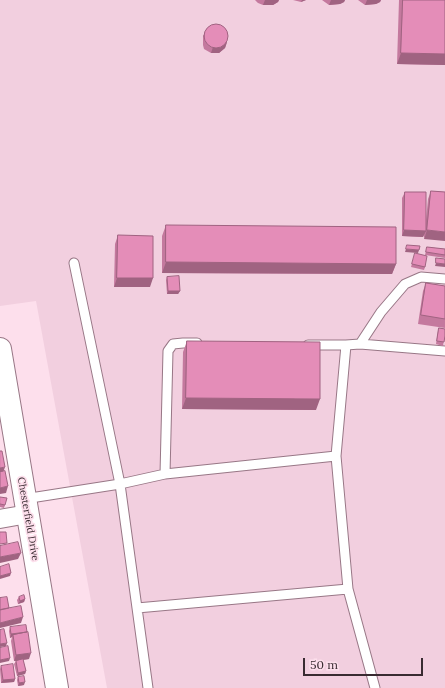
<!DOCTYPE html>
<html>
<head>
<meta charset="utf-8">
<style>
  body { margin:0 }
  #map { position:relative; width:445px; height:688px; overflow:hidden; background:#fddfec; font-family:Lora,serif }
  canvas { display:block }
  .scale { position:absolute; left:303px; top:658px; width:120px; height:18px; box-sizing:border-box; border:2px solid #392b31; border-top:0; padding-left:5px; font-size:12px; line-height:14px; white-space:nowrap; color:#392b31; -webkit-text-stroke:3px #fddfec; paint-order:stroke }
</style>
</head>
<body>
<div id="map">
<canvas width="445" height="688"></canvas>
<div class="scale">50 m</div>
</div>
<script>
const ctx = document.querySelector('canvas').getContext('2d');
ctx.lineJoin = 'round';
function fillPath(path, color) { ctx.fillStyle = color; ctx.fill(path, 'evenodd'); }
function trace(path, color, width, dash) { ctx.strokeStyle = color; ctx.lineWidth = width; ctx.lineCap = dash ? 'butt' : 'round'; ctx.setLineDash(dash || []); ctx.stroke(path); }
function drawText(font, color, halo, rows, align = 'center') {
  ctx.font = font + ' Lora,serif'; ctx.lineWidth = 3.5; ctx.setLineDash([]); ctx.textBaseline = 'middle'; ctx.strokeStyle = halo; ctx.fillStyle = color; for (const [text, x, y, turn = 0] of rows) {
    ctx.save(); ctx.translate(x, y); ctx.rotate((+turn || 0) * Math.PI / 180); ctx.textAlign = isNaN(turn) ? turn : align; if (halo) ctx.strokeText(text, 0, 0); ctx.fillText(text, 0, 0); ctx.restore();
  }
}
fillPath(new Path2D(`
  M0,0H445V688H107L36,301L0,306Z`), '#f2cfdf');
const lane = new Path2D(`
  M74,263L120,484L148,688
  M360,344L381,312L405,284L421,277L445,279
  M308,345H346
  M165,474L168,351L173,344L183,343H197
  M24,499L120,484L165,474L336,456
  M137,608L348,589
  M375,688L348,589L336,456L346,345L360,344L445,351`);
const street = new Path2D(`
  M0,519L28,514`);
const secondary = new Path2D(`
  M0,349L57,688`);
trace(lane, '#987786', 11);
trace(street, '#987786', 20);
trace(secondary, '#987786', 24);
trace(lane, '#fff', 9);
trace(street, '#fff', 18);
trace(secondary, '#fff', 22);
fillPath(new Path2D(`
  M255,0H279L278,2L273,5H263L258,3Z
  M293,0H306L301,2Z
  M322,0H345L344,2L340,4L329,5Z
  M358,0H381L380,2L376,4L365,5Z
  M399,0H445V65L397,64Z
  M205,31L227,42L225,48L219,53H211L204,49L203,45V37Z
  M431,191L445,192L424,239V234L423,237L402,236V198L405,192L426,220L428,199Z
  M166,225L396,264L392,274L162,273V236Z
  M118,235L150,287H114L115,244Z
  M427,247L445,249V258L425,255Z
  M415,254L425,267L424,270L411,267Z
  M167,277L180,291L178,294H167L166,280Z
  M426,283L445,286V328L418,324L423,291Z
  M439,328L445,329V339H444L443,346L436,344L438,331Z
  M187,341L316,410L182,409L183,352Z
  M0,497L5,505L4,508L0,507Z
  M19,597L25,599L24,602L18,604L17,600Z
  M10,627L29,659L23,660L26,671L25,674L17,676L14,664L16,661H17H14L11,641L12,637L10,638L9,631Z
  M1,666L15,679L14,682L1,683L0,669Z
  M18,677L24,685L18,686L17,680Z`), '#c4799e');
fillPath(new Path2D(`
  M265,0H279L278,2L273,5H263Z
  M302,0H306L301,2Z
  M331,0H345L344,2L340,4L329,5Z
  M367,0H381L380,2L376,4L365,5Z
  M227,42L225,48L219,53H211L213,47Z
  M401,53L445,54V65L397,64Z
  M404,230L426,231L423,237L402,236Z
  M427,230L445,232V241L424,239Z
  M406,249L419,250L418,253L405,252Z
  M166,262L396,264L392,274L162,273Z
  M436,263L445,264V267L435,266Z
  M117,278H153L150,287H114Z
  M168,291H180L178,294H167Z
  M186,398L320,399L316,410L182,409Z
  M5,467L3,473L0,474V468Z
  M8,486L6,493L0,494V488Z
  M21,553L18,559L0,563V557Z
  M11,573L10,576L0,579V576Z
  M25,599L24,602L18,604L20,601Z
  M23,617L21,623L0,628V623Z
  M27,632L26,635H13L12,637L10,638L11,634Z
  M7,643L6,646L0,647V644Z
  M31,653L29,659L14,661L16,655Z
  M10,658L9,661L0,663V660Z
  M26,671L25,674L17,676L18,673Z
  M15,679L14,682L1,683L3,680Z
  M25,682L24,685L18,686L19,683Z`), '#a06381');
const building = new Path2D(`
  M403,0H445V54L401,53Z
  M204 36a12 12 0 1 1 24 0a12 12 0 1 1-24 0Z
  M431,191L445,192V232L427,230Z
  M405,192H426V231L404,230Z
  M166,225L396,227V264L166,262Z
  M118,235L153,236V278H117Z
  M407,245L420,246L419,250L406,249Z
  M427,247L445,249V255L426,252Z
  M415,253L427,256L425,267L412,264Z
  M436,258L445,259V264L436,263Z
  M179,276L180,291H168L167,277Z
  M426,283L445,286V319L421,315Z
  M439,328L445,329V336L444,342L437,341Z
  M187,341L320,342V399L186,398Z
  M0,451H2L5,467L0,468Z
  M5,471L8,486L0,488V472Z
  M0,497L7,498L5,505L0,504Z
  M0,532H6L7,543L0,544Z
  M18,542L21,553L0,557V546Z
  M9,564L11,573L0,576V567Z
  M24,595L25,599L20,601L19,597Z
  M7,597L9,608L0,610V598Z
  M21,606L23,617L0,623V610Z
  M26,625L27,632L11,634L10,627Z
  M4,629L7,643L0,644V630Z
  M28,632L31,653L16,655L13,635Z
  M8,646L10,658L0,660V648Z
  M23,659L26,671L18,673L16,661Z
  M13,664L15,679L3,680L1,666Z
  M24,676L25,682L19,683L18,677Z`);
fillPath(building, '#e48db8');
trace(building, '#a06381', 1);
drawText('10px', '#392b31', '#fddfec', [
  ["Chesterfield Drive",28,519,80]
]);
</script>
</body>
</html>
